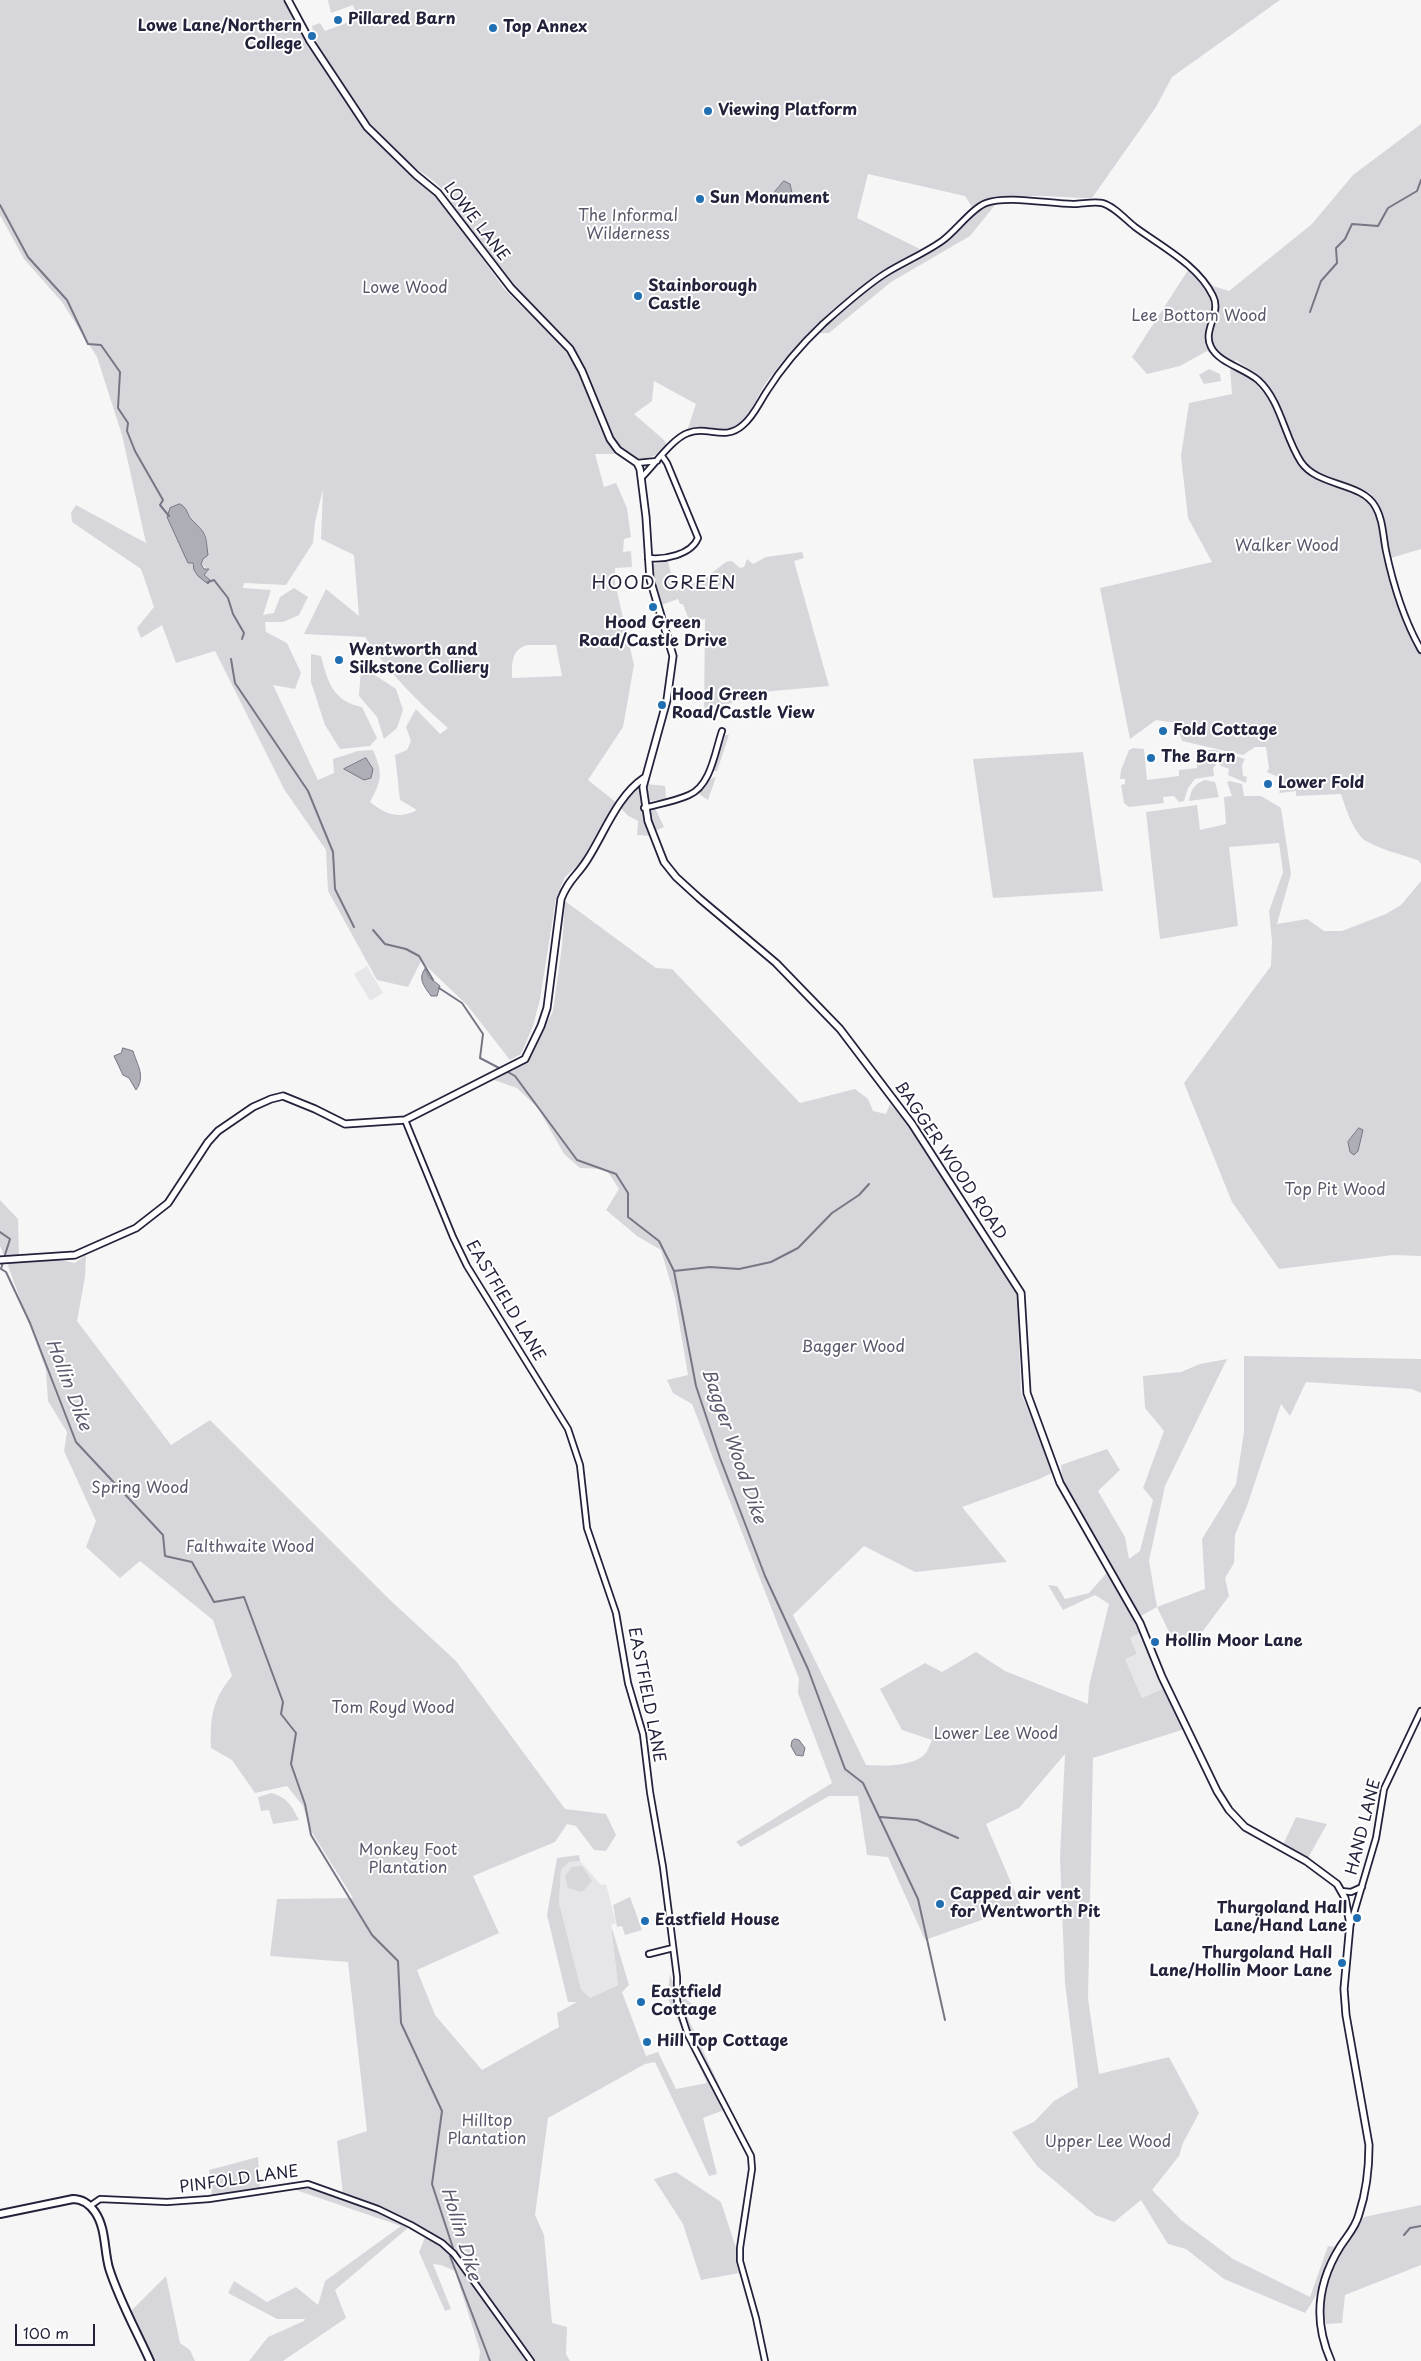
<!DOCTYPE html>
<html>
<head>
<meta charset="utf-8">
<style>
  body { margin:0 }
  #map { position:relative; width:1421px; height:2361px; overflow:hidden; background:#f6f6f7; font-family:"Playpen Sans",sans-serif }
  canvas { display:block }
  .scale { position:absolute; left:15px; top:2324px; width:80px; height:22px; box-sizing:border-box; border:2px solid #22223b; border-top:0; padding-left:6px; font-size:15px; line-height:18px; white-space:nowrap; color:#22223b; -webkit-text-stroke:4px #fff; paint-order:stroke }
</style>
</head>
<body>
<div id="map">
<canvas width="1421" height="2361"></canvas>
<div class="scale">100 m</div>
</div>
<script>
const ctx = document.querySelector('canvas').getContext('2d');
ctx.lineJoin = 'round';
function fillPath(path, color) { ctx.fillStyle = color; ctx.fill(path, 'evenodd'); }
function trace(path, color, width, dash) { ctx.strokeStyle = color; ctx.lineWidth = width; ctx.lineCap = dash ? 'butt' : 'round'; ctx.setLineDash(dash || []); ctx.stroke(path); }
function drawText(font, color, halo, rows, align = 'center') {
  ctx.font = font + ' "Playpen Sans",sans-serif'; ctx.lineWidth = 4; ctx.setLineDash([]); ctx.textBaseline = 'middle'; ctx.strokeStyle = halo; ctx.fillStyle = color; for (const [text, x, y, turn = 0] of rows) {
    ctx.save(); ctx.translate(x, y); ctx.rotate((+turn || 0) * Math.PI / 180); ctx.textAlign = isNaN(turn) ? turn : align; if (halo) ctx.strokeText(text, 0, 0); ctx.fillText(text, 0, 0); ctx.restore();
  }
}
fillPath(new Path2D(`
  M367,966L383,993L370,1001L354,974Z
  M1140,1633L1164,1688L1142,1698L1125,1659L1137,1654L1130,1638Z
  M580,1861L601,1885L606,1884L616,1923L611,1925L618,1985L590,1998L581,1989L559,1903L561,1870L569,1862Z`), '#e6e6e9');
fillPath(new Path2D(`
  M0,0H284L305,42L366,129L438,197L505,290L562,346L577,369L600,428L613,448L614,454H595L604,487L616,483L627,508L631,537L624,539L623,552L631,551L632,567L615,568V583L634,665L623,727L588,780L617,803L607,817L581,862L565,877L556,898L540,999L533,1026L521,1054L510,1060L467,1005L421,961L408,987L377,980L328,891L326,850L284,789L215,651L176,663L162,625L141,638L137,628L154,607L141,569L72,522L71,513L76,505L146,543L122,435L97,357L62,302L24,259L0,215ZM323,489L321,539L354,555L359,616L326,589L304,634L365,637C391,675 414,698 448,728L440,734L416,709L406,727L411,741L407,750L395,755L400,800L417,810C399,820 385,814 370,802C382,780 383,773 373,750L358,751L333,759L334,773L318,780L273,685L295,689L301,673L287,643L266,632L265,622H283L299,615L308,597L294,588L280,597L274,613L263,615L271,590L243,588L244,583L286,585L313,543L315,522ZM189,516L206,535L207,550L201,564L209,570L204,575L210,580V583L190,562L167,518ZM528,645H556L562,676L512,678C512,663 511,649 528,645Z
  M328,0H1280L1172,77L1156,107L1092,198C1058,198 1000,189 973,209L965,196L868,174L857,218L920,249L895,265L902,268L945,243L985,206L995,205L970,236L891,282L829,333H819V322C800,343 779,363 764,386C755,399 752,416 738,424C720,436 705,422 687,431L696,404L654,381L652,401L634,414L664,440L667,446C612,499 593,372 572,346C554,323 529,306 511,284C496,265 481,246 468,227C459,214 451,201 442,189C432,178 417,170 407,161C375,132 319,68 312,26L320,23L325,31L357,19L353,5L331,13Z
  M1421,124V549L1391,558L1378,503L1370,493L1315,472L1305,462L1271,390L1260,377L1236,360L1230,367L1253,380L1271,403L1298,463L1308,474L1360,497L1373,507L1379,524L1382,554L1413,645L1421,640V864L1418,860C1406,856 1368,846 1361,837C1351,825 1346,809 1341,794L1296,796V791L1279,793L1281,788L1278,777L1267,772L1269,768L1266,747H1255L1243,755L1182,741L1176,723L1156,720L1130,739L1100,588L1212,562L1188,518L1181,456L1189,403L1232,394L1230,367L1207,351L1180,366L1147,374L1132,357L1192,264L1213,286L1229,291L1312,224L1353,175Z
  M1209,369L1220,374L1221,381L1204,384L1199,375Z
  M802,552L804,558L794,561L829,686L761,692L704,713L705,619L690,623L683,604H680L678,599L661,605L652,578L653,564L668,562L676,591L704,579L726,562L732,561L740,568L744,567L747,559L753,564L766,557Z
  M311,654L321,656C328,683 333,701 362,707L377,738L370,746L340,749L325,725L311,682Z
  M361,666L396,689L403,710L397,728L384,739L377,717L359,696Z
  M724,735H729L717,771H712Z
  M1133,748L1144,749L1147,780L1179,776V770L1197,768L1198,751L1205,753L1216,765L1213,768L1214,776L1195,779L1188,788L1184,801L1179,802L1174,796L1163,797L1164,803L1129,807L1124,803L1121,785L1125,784V779H1120L1121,770L1129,750Z
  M1208,750H1216L1245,759L1242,765L1243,776L1247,777L1246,783L1228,775L1229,769L1221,766Z
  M1083,752L1103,891L993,898L973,759Z
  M716,777L708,800L699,794L710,779Z
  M1205,780L1215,782L1219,797L1189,801C1191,789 1194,784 1205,780Z
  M1230,781L1242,784L1244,796H1261L1281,808L1291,874L1277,924L1307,919L1324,931H1342L1386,914L1401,905L1421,881V1256L1393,1255L1279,1269L1232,1202L1184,1083L1271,966L1272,941L1269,911L1283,872L1279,843L1229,847L1238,926L1160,939L1146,812L1197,805L1200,830L1226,824L1224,797L1232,796L1227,782Z
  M647,784L665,786L666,799L650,801L647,799Z
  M639,786L645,823L651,836L637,835L638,821L627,815L621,808L636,788Z
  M655,808L664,827L655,831L650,816L652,810Z
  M565,901L656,968L672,969L800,1103L855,1089L868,1099L873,1111L886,1114L890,1104L909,1125L1017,1292L1021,1393L1054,1472L1037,1480L962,1507L1007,1562L915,1572L864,1546L793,1615L866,1765C882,1766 913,1767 925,1754C928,1751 930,1744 932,1740L902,1730L880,1689L925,1663L942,1672L976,1652L1005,1671L1088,1704L1089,1686L1109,1604L1095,1595L1063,1610L1048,1585L1057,1586L1065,1599L1089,1593L1112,1567L1063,1482L1061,1465L1107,1449L1120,1470L1098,1491L1125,1537L1129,1559L1140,1551L1153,1500L1143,1488L1164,1431L1145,1408L1143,1376L1181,1372L1200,1364L1227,1359L1165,1486L1149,1561L1157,1607L1205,1589L1202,1539L1236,1484L1244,1432V1356L1421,1359V1393L1412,1389L1306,1382L1290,1416L1281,1404L1247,1506L1235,1535L1234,1563L1225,1578L1229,1596L1191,1647L1170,1634L1157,1607L1141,1616L1133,1606L1128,1610L1140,1633L1130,1638L1137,1654L1125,1659L1142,1698L1164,1688L1185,1729L1093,1758L1088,1999L1099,2074L1169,2057L1199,2113L1183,2143L1179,2156L1152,2190L1181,2220L1233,2259L1310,2297L1328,2246L1336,2247C1326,2269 1320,2293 1305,2313L1224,2279L1186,2249L1168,2244L1141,2200L1114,2222L1095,2215L1037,2166L1012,2132L1034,2122L1054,2101L1078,2087L1065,1983L1060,1857L1065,1754L1019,1808L986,1824L1021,1906L925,1940L888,1857L867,1855L858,1796H829L741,1847L736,1842L832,1783L798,1693L799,1679L692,1404L673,1393L667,1380L688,1375L675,1298L661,1250L637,1236L606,1210L619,1189L606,1169L580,1168L564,1154L538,1108L517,1088L494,1080L528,1061L553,1011L562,946Z
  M0,1200L18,1219L19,1256L4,1255L0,1246Z
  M86,1255L85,1277L77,1321L171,1445L210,1420L390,1600L456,1661L565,1809L606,1814L616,1835L606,1851L594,1850L576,1826L567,1824L555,1842L473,1876L499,1933L417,1970L435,2015L482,2070L559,2027L557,2013L577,2002H568L547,1915L557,1858L579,1855L580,1861L569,1862L561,1870L559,1903L581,1989L590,1998L618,1985L611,1925L629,1985L622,1992L646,2056L658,2052L676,2089L707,2083L667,1997L670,1975L677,1991L692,2004L686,2014L720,2087H712L724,2110L703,2118L717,2174L709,2176L655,2062L645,2064L548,2118L535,2215L544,2235L552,2323L567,2327L566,2354L570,2361H479L480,2351L455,2271L441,2265L433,2264L451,2309L445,2311L419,2252L428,2230L378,2207L343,2194L337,2141L367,2131L348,1962L270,1956L277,1899L353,1898L311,1831L303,1806L287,1786L255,1793L232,1760L211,1748C210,1718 212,1700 232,1676L213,1620L140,1561L120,1578L86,1547L96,1521L64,1451L67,1432L48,1401L46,1370L7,1263L55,1259L75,1263Z
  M271,1793C287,1797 292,1806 299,1820L273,1824L269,1810L261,1811L258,1797Z
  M1296,1817L1327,1824L1308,1858L1283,1845Z
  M582,1866L592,1881L582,1892L568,1888L565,1876L572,1867Z
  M630,1897L642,1930L625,1935L622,1926L617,1927L613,1905Z
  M258,2157L260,2188L212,2195L209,2170Z
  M676,2172L721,2202L736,2248V2262L739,2273L701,2280L683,2224L654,2179Z
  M307,2185L378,2212L409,2227L335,2290L346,2318L283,2361H249L268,2337L304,2321L305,2319H277L228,2293L234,2281L267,2302L296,2287L318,2305L325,2281L401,2226L290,2188Z
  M1421,2205V2265L1345,2295L1342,2323L1326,2324C1318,2283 1344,2250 1364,2217Z
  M166,2276L180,2343L190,2350L195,2361H152L131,2311Z`), '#d7d7db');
const water = new Path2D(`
  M784,181L790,184L794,202L788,204L782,197L778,199L774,193Z
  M180,504C189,509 186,514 192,520C208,536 205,533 208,555L203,559L201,564L204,569H209L204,575L210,580L208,584L198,576L194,570L193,563H188L167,517L170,508Z
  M366,758L373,769L371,778L364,780L344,769Z
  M425,969L429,977L440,986L437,996H431C425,987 417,979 425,969Z
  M123,1048L133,1051C137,1065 146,1076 136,1090L129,1078L123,1075L114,1056L121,1053Z
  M1359,1128L1363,1130L1358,1151L1354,1155L1350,1152L1348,1142Z
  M795,1739L799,1740L805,1748L803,1756L796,1755L791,1746L792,1741Z`);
fillPath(water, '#aeaeb7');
trace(water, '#767685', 1);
trace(new Path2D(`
  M0,205L28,257L67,300L88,344L101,345L120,372L118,408L128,423L127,431L135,451L163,500L160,505L169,516
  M1310,312L1321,281L1337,263L1336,248L1345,239L1352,224L1378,226L1388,208L1417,191L1421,180
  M208,582L214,580L228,598L233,614L244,633L242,639
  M231,659L235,683L308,791L333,852L335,889L354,927
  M373,930L385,944L406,949L419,956L433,980
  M439,988L462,1003L483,1034L480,1058L501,1069
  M506,1071L515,1076L577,1160L616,1174L628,1193V1217L659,1241L674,1271L696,1386L720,1458L765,1576L808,1669L845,1769L863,1783L918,1899L945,2020
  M0,1232L10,1239L4,1258
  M3,1262L1,1269L6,1272L30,1323L76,1442L163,1535L165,1556L192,1562L214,1602L244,1597L283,1702L281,1714L296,1733L291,1764L305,1804L311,1835L372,1935L398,1961L401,2023L442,2111L432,2184L453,2248L450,2256L490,2361
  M674,1271L710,1267L739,1269L771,1262L798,1248L832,1213L859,1195L869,1184
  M880,1817L917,1820L958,1838
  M1404,2235L1410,2228L1421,2226`), '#767685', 2);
const minor = new Path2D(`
  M637,463L657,461
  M642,477C654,465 673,438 688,433C708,425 724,442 743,425C754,416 759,403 767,391C782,367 802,344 823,324C842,307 864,287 886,273C904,262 925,253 942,241C955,232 972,208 986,203C1007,195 1050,204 1073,204C1082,204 1094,201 1102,203C1114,206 1126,220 1135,227C1162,247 1198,265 1213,296C1222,313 1202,330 1211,347C1219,363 1244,368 1258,380C1281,401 1284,436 1301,462C1318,487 1361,482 1375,506C1383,519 1383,536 1386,551C1393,584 1404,620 1421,650
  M648,558C664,560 691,555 698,538L667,463L662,456
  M644,808C659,804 676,801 689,795C711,786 715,751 722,731
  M405,1120L453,1237L467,1266L568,1429L580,1465L587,1528L616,1613L628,1683L643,1734L650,1792L663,1867L677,1977V2001L688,2035L751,2156L752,2169L740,2248V2261L756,2318L765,2361
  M1341,1891L1351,1892L1362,1887
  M1351,1923L1376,1838L1384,1789L1421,1711
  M649,1954L673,1948
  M90,2206L100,2199L167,2202L209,2199L308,2184L378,2209L411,2225L442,2243L454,2254L531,2361`);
const tertiary = new Path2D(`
  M288,0L310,41L367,127L416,175L438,193L511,288L570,349L582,371L610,439L618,450L637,463L640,469L646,517L650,579L673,656L667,700L643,787L648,821L664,862L676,877L699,898L776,963L840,1029L912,1124L1021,1293L1027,1393L1060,1483L1140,1623L1162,1677L1217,1791L1229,1810L1245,1827L1306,1861L1337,1884L1345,1898L1350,1924L1344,1989L1346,2015L1369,2145C1369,2167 1366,2193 1359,2214C1356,2227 1347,2236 1340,2247C1317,2284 1313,2321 1331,2361
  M0,1260L75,1255L136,1228L168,1203L208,1142L218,1131L253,1107L271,1099L283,1096L315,1109L345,1124L405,1120L525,1059L541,1026L547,1008L561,899C568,880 577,876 587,860C604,834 617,796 644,778`);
const secondary = new Path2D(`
  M0,2214L73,2199C82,2199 90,2205 95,2212C106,2228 104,2250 109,2268C119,2300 136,2330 150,2361`);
trace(minor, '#22223b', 8);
trace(tertiary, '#22223b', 9);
trace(secondary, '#22223b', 10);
trace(minor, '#fff', 4.5);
trace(tertiary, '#fff', 5.5);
trace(secondary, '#fff', 6);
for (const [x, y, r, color] of [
  [338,20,5,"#1f6fb2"],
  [493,28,5,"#1f6fb2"],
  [312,36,5,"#1f6fb2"],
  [708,111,5,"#1f6fb2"],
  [700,199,5,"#1f6fb2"],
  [638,296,5,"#1f6fb2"],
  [653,607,5,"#1f6fb2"],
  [339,660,5,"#1f6fb2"],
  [662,705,5,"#1f6fb2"],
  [1163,731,5,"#1f6fb2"],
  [1151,758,5,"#1f6fb2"],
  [1268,784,5,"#1f6fb2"],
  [1155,1642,5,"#1f6fb2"],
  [940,1904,5,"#1f6fb2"],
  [1357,1918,5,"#1f6fb2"],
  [645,1921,5,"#1f6fb2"],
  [1342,1963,5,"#1f6fb2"],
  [641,2002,5,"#1f6fb2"],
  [647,2042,5,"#1f6fb2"]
]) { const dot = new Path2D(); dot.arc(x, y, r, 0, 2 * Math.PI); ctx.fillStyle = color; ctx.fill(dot); trace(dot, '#fff', 2); }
drawText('bold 16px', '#22223b', '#fff', [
  ["Pillared Barn",348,20],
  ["Lowe Lane/Northern",302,27,"right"],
  ["College",302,45,"right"],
  ["Top Annex",503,28],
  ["Viewing Platform",718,111],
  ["Sun Monument",710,199],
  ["Stainborough",648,287],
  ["Castle",648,305],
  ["Hood Green",653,624,"center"],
  ["Road/Castle Drive",653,642,"center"],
  ["Wentworth and",349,651],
  ["Silkstone Colliery",349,669],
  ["Hood Green",672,696],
  ["Road/Castle View",672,714],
  ["Fold Cottage",1173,731],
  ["The Barn",1161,758],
  ["Lower Fold",1278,784],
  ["Hollin Moor Lane",1165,1642],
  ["Capped air vent",950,1895],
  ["for Wentworth Pit",950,1913],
  ["Thurgoland Hall",1347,1909,"right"],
  ["Lane/Hand Lane",1347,1927,"right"],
  ["Eastfield House",655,1921],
  ["Thurgoland Hall",1332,1954,"right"],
  ["Lane/Hollin Moor Lane",1332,1972,"right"],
  ["Eastfield",651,1993],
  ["Cottage",651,2011],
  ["Hill Top Cottage",657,2042]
], 'left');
drawText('16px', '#58586b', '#fff', [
  ["The Informal",628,217],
  ["Wilderness",628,235],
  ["Lowe Wood",405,289],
  ["Lee Bottom Wood",1199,317],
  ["Walker Wood",1287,547],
  ["Top Pit Wood",1335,1191],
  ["Bagger Wood",853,1348],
  ["Spring Wood",140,1489],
  ["Falthwaite Wood",250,1548],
  ["Tom Royd Wood",393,1709],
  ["Lower Lee Wood",996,1735],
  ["Monkey Foot",408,1851],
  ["Plantation",408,1869],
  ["Hilltop",487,2122],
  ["Plantation",487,2140],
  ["Upper Lee Wood",1108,2143]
]);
drawText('16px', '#22223b', '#fff', [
  ["LOWE LANE",476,222,52],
  ["BAGGER WOOD ROAD",950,1161,56],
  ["EASTFIELD LANE",505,1301,59],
  ["EASTFIELD LANE",646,1695,79],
  ["HAND LANE",1364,1827,-76],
  ["PINFOLD LANE",239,2180,-8]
]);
drawText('italic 18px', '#5a5a6d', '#fff', [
  ["Hollin Dike",68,1385,69],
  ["Bagger Wood Dike",733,1446,71],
  ["Hollin Dike",460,2234,73]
]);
ctx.letterSpacing = '1px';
drawText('19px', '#22223b', '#fff', [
  ["HOOD GREEN",664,584]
]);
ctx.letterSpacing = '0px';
</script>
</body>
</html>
